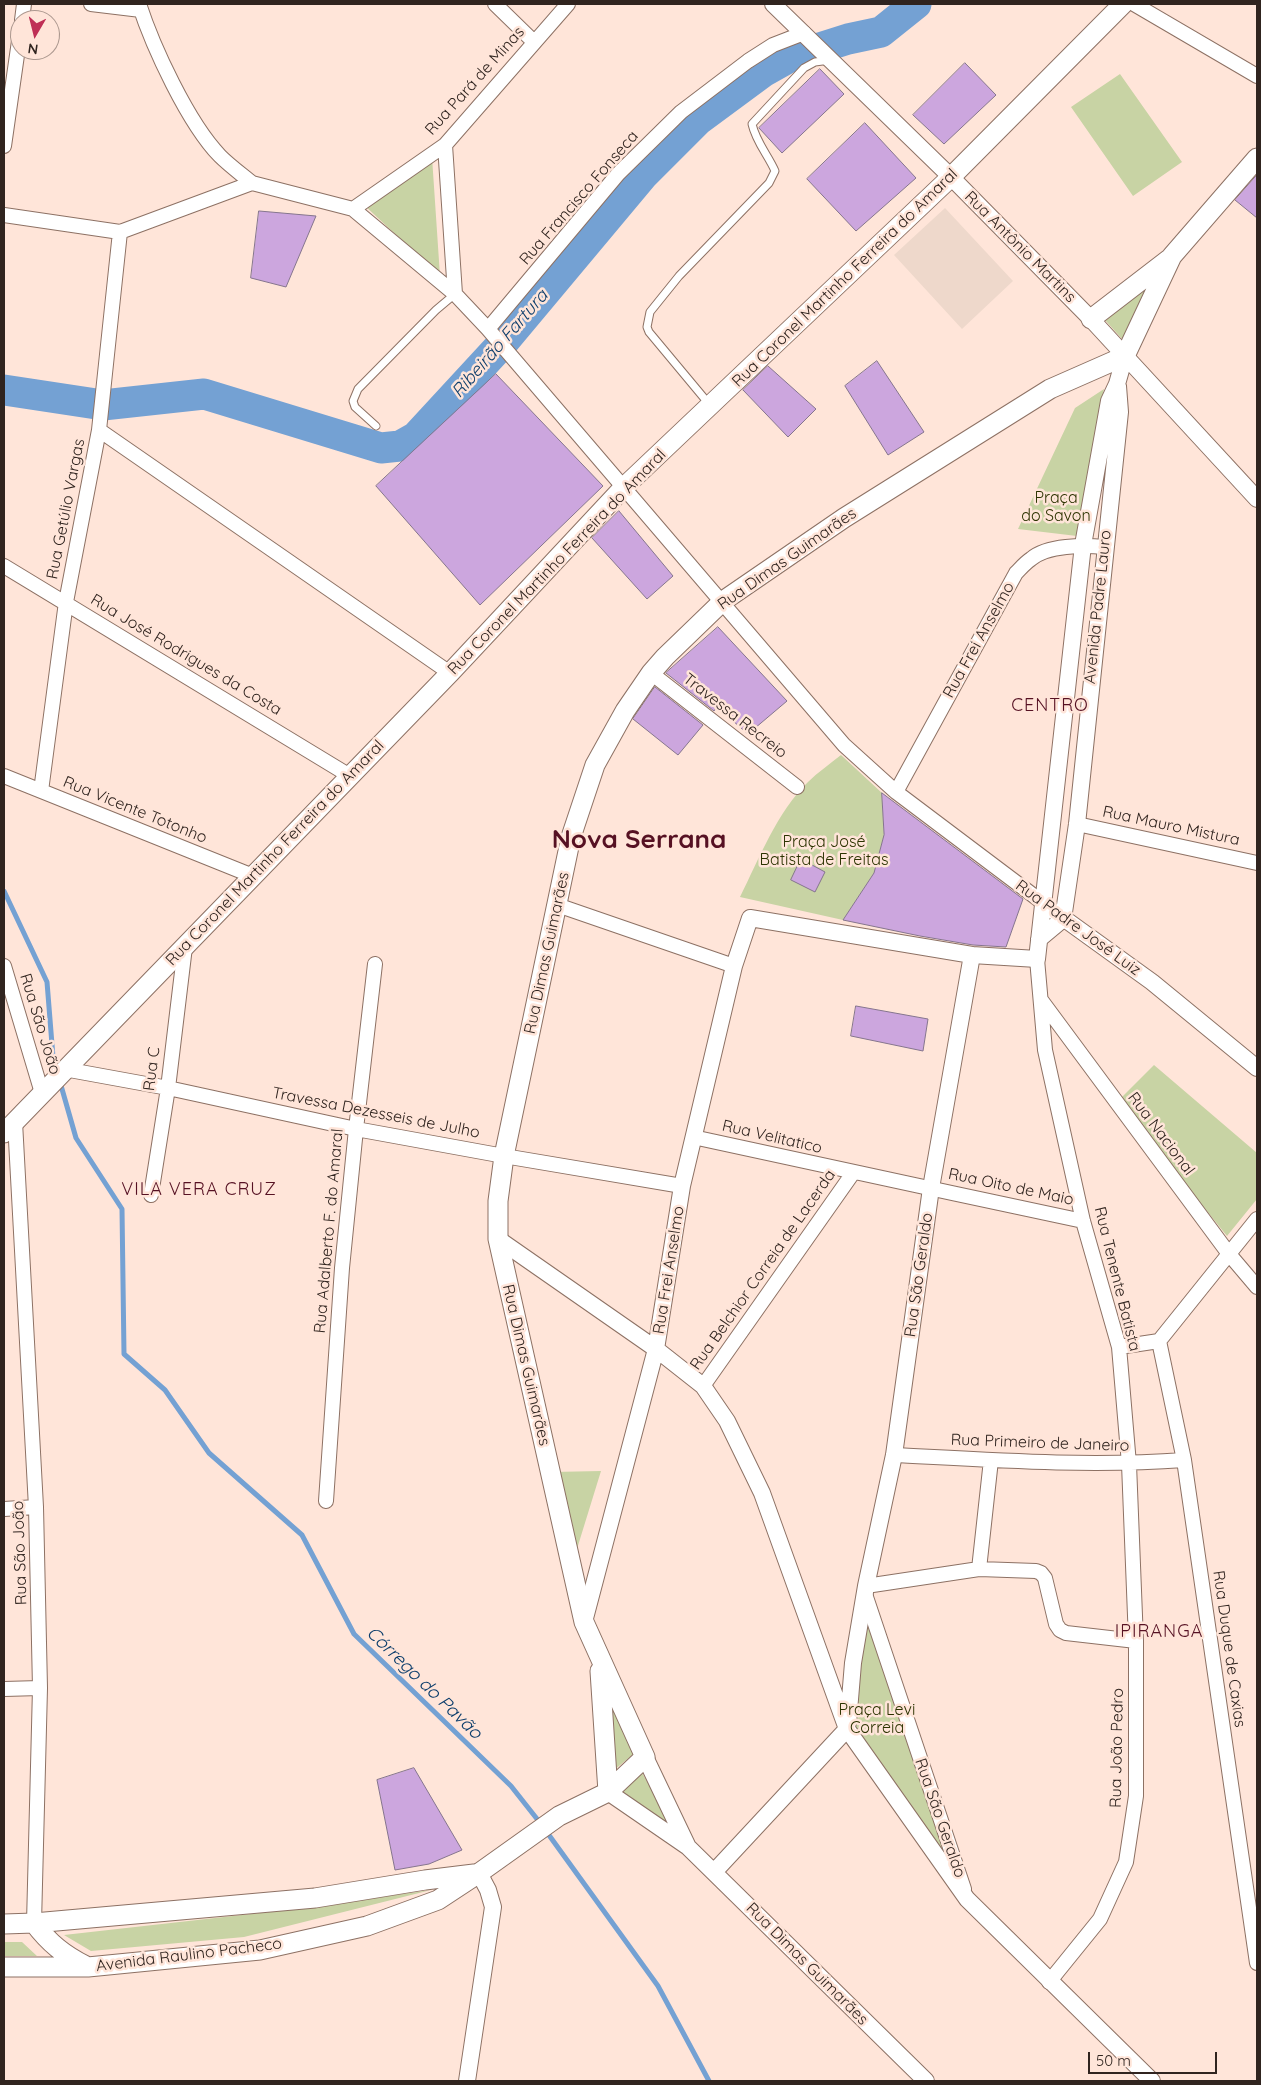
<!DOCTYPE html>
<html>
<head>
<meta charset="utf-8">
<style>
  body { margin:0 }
  #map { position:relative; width:1261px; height:2085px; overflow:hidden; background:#ffe5d9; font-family:Quicksand,sans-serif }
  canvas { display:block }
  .frame { position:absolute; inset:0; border:5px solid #30241f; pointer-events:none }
  .north { position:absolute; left:10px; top:10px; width:50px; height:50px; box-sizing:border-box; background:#ffe5d9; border:1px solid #ac988f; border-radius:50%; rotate:188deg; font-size:14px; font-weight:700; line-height:20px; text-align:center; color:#30241f }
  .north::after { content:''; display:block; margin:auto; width:18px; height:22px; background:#bf2f56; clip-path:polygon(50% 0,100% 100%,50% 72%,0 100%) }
  .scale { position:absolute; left:1088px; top:2052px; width:129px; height:22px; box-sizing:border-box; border:2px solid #30241f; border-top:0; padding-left:6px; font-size:15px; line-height:18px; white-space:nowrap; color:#30241f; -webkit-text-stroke:4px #ffe5d9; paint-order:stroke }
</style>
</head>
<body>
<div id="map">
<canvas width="1261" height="2085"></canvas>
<div class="frame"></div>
<div class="north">N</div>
<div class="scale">50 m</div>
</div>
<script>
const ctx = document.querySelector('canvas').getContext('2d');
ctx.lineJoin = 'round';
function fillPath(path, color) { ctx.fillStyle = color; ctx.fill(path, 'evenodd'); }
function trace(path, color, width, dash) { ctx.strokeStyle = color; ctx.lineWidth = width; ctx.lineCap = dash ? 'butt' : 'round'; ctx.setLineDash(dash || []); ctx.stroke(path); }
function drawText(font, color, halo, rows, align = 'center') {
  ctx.font = font + ' Quicksand,sans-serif'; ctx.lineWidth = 5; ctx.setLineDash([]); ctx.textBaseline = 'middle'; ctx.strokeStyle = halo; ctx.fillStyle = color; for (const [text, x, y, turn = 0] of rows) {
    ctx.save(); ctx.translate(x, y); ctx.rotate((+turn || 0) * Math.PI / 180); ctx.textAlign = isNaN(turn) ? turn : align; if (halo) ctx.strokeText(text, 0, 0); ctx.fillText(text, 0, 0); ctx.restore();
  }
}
fillPath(new Path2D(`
  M945,208L1013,281L962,329L894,255Z`), '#eed8cb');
fillPath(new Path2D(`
  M1120,74L1182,162L1133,196L1071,107Z
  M432,157L440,276L363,204Z
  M1150,283L1123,340L1105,320Z
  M1104,389L1077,536L1018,529L1075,408Z
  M841,755L882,793L884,835L874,873L843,920L740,897C759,859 777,812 808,782C818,772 830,764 841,755Z
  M1154,1065L1257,1153V1199L1227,1236L1118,1101Z
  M601,1471L572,1565L552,1472Z
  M865,1601L967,1898L848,1726Z
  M606,1696L636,1752L608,1775Z
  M640,1769L670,1824L613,1791Z
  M431,1890L244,1937L91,1951L64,1935L304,1908Z
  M4,1942H22L37,1956H4Z`), '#c8d3a4');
trace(new Path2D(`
  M4,891L47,982L53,1057L57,1071
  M60,1082L76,1138L122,1209L124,1354L165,1390L209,1453L302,1535L354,1634L511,1786L541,1824
  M546,1831L658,1986L709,2081`), '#74a1d3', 5);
trace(new Path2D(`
  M4,390L103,405L204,394L381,448L400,446L416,437L500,346L643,175L698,120L763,72L788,58L848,39L881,32L916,4`), '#74a1d3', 31);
const building = new Path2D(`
  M965,63L996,95L944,144L913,115Z
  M820,69L844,94L782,153L759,128Z
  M865,123L916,178L856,231L807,179Z
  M1257,175V218L1235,200Z
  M259,211L316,216L286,287L251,278Z
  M877,361L924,432L888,455L845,386Z
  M768,366L816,409L788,437L743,390Z
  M496,374L603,486L480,605L376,486Z
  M619,511L673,576L647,599L592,538Z
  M718,627L787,701L748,734L717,707L714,711L666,673Z
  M655,687L703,725L678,755L633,719Z
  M882,793L1023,899L1006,947L973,945L920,936L843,920L874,873L884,835Z
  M801,859L825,872L815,892L791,880Z
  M856,1006L928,1019L923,1051L851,1036Z
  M414,1768L462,1850L429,1864L395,1870L377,1780Z`);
fillPath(building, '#cca6de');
trace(building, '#85758d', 1);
const service = new Path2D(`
  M709,404L649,332L647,327L650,312L679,276L769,183L775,171C768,155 756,142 752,124L804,68L815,62L830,60
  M376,426L355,407L353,401L358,389L436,310L455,294`);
const minor = new Path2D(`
  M91,4L141,10
  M139,4C153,47 188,123 220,156C229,165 241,174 252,183
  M495,4L534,42
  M1134,4L1257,76
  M22,20L24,4
  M445,145L455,294
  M4,146L20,34
  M353,209L445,145L568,4
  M4,215L120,232L252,183L353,209L455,294L488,329L844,745L896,792L1042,902
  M488,329L618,174L681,112L748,61L773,45L804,33
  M99,430L450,673
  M4,566L350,776
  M651,673L797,787
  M4,776L253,876
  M41,791L66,602L99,430L120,232
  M896,792L1016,573C1021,568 1025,563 1031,559C1047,545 1084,545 1104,547
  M1077,824L1257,863
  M557,905L734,966
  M1037,959L1045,1050L1083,1221L1119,1347L1129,1464L1136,1641V1796L1126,1862L1100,1919L1049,1982
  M4,966L42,1093
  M1041,1000L1229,1254L1257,1287
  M64,1069L168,1088L356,1129L504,1156L682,1186
  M15,1122L36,1507L40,1688L34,1923
  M693,1137C823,1166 953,1193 1083,1221
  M151,1195L168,1088L185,947
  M1159,1341L1184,1460L1257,1963
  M1119,1347L1159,1341L1257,1219
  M703,1386L853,1173
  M894,1455C990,1460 1088,1467 1184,1460
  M326,1501L342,1268L356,1129L375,964
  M4,1509L36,1507
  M979,1569L991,1460
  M866,1586L979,1569L1036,1571L1041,1573L1045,1578L1056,1624L1060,1630L1066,1633L1136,1641
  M865,1594L964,1889
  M4,1689L40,1688`);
const tertiary = new Path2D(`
  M773,4L951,177L1091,319L1257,499
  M1055,912L1152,982L1257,1068
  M1039,939L1063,919L1077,824L1120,412L1118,386
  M498,1239L656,1349L703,1386L727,1421L762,1493L847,1729L967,1899L1152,2081
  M584,1622L656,1349L682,1186L734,966L750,918L972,955L1037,959L1083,545L1109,401L1117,384L1125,356
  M848,1723L853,1663L866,1586L894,1455L931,1188L972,955
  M645,1757L687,1845
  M608,1792L688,1847L926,2081
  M714,1872L847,1729
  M467,2081L493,1907L488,1890L479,1873`);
const secondary = new Path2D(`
  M1091,319L1169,259
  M4,1133L450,673L623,488L951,177L1123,4
  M600,1671L608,1792
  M34,1923C49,1943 64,1955 86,1966
  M4,1924L34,1923L315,1898L425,1880L474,1874
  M4,1967H88L260,1950L367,1926L438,1900L479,1873L559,1816L608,1792L645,1757L584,1622L498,1239V1201L504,1156L571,837L595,765L625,711L651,673L665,657L723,601L844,518L1050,389L1125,356L1172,256L1257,158`);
trace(service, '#8d7164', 9);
trace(minor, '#8d7164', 16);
trace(tertiary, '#8d7164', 18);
trace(secondary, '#8d7164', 21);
trace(service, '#fff', 7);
trace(minor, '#fff', 14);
trace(tertiary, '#fff', 16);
trace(secondary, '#fff', 19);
drawText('16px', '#30241f', '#ffe5d9', [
  ["Rua Pará de Minas",475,81,-48],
  ["Rua Francisco Fonseca",579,198,-49],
  ["Rua Antônio Martins",1020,247,45],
  ["Rua Coronel Martinho Ferreira do Amaral",845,278,-44],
  ["Rua Getúlio Vargas",66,509,-79],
  ["Rua Dimas Guimarães",787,559,-35],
  ["Rua Coronel Martinho Ferreira do Amaral",557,562,-46],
  ["Avenida Padre Lauro",1098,607,-84],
  ["Rua Frei Anselmo",979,640,-61],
  ["Rua José Rodrigues da Costa",186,655,31],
  ["Travessa Recreio",735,716,38],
  ["Rua Vicente Totonho",135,810,22],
  ["Rua Mauro Mistura",1171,826,12],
  ["Rua Coronel Martinho Ferreira do Amaral",275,853,-46],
  ["Rua Padre José Luiz",1078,928,36],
  ["Rua Dimas Guimarães",547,953,-78],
  ["Rua São João",40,1024,73],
  ["Rua C",152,1069,-83],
  ["Travessa Dezesseis de Julho",376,1113,11],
  ["Rua Nacional",1161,1134,53],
  ["Rua Velitatico",772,1137,13],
  ["Rua Oito de Maio",1011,1187,12],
  ["Rua Adalberto F. do Amaral",329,1231,-85],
  ["Rua Frei Anselmo",669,1270,-81],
  ["Rua Belchior Correia de Lacerda",763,1270,-55],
  ["Rua São Geraldo",919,1275,-82],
  ["Rua Tenente Batista",1117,1279,76],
  ["Rua Dimas Guimarães",526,1365,77],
  ["Rua Primeiro de Janeiro",1040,1443,2],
  ["Rua São João",20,1553,-92],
  ["Rua Duque de Caxias",1229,1649,82],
  ["Rua João Pedro",1117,1748,-89],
  ["Rua São Geraldo",940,1818,71],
  ["Avenida Raulino Pacheco",189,1955,-7],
  ["Rua Dimas Guimarães",807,1964,45]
]);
drawText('16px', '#2c3300', '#ffe5d9', [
  ["Praça",1056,498],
  ["do Savon",1056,516],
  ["Praça José",824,842],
  ["Batista de Freitas",824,860],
  ["Praça Levi",877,1710],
  ["Correia",877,1728]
]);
drawText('italic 18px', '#0d3e6c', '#ffe5d9', [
  ["Ribeirão Fartura",500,344,-49],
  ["Córrego do Pavão",424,1683,44]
]);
ctx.letterSpacing = '1px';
drawText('18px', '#561123', '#ffe5d9', [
  ["CENTRO",1050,706],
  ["VILA VERA CRUZ",199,1190],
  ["IPIRANGA",1159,1632]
]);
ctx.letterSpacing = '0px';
drawText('bold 26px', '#561123', '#ffe5d9', [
  ["Nova Serrana",639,840]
]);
</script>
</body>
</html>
